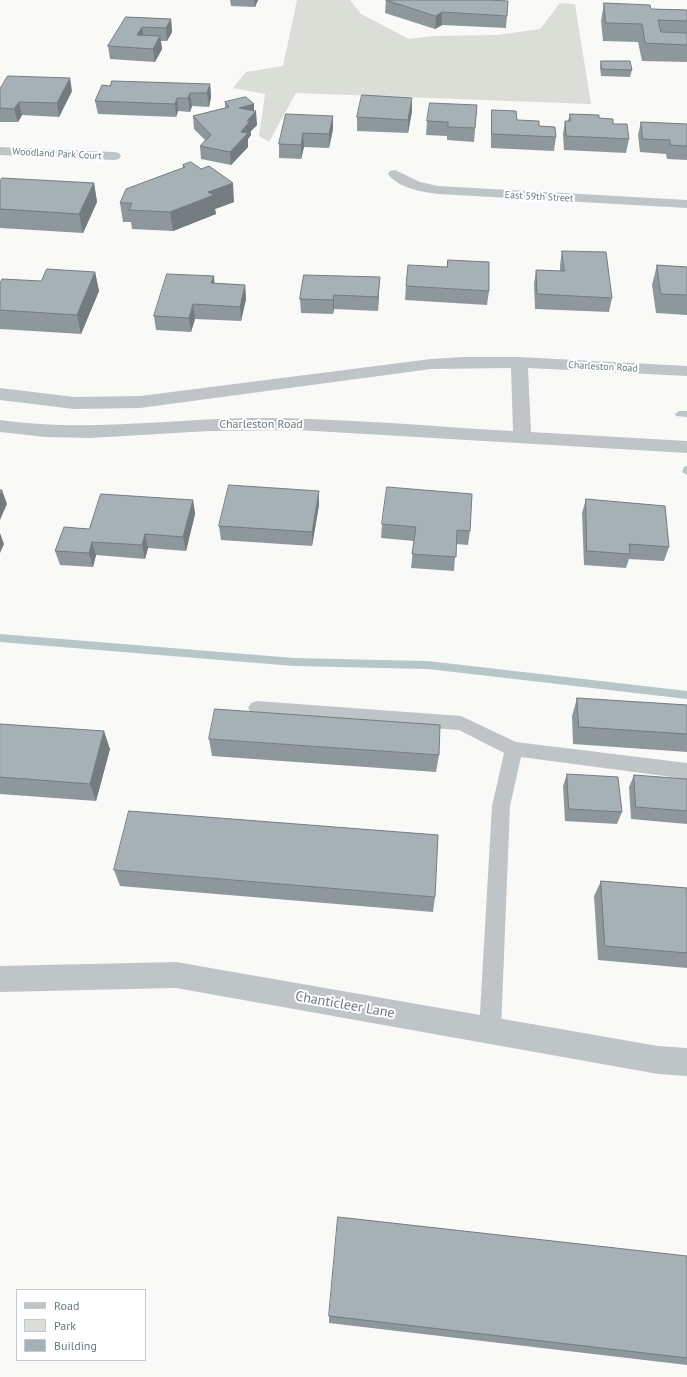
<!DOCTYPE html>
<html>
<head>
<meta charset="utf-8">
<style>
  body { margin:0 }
  #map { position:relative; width:687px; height:1377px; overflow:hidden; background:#f9f9f8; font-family:"PT Sans",sans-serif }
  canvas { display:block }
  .legend { position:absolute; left:16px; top:1289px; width:130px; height:72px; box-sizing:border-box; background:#fff; border:1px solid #c2cacd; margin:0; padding:5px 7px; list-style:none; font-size:12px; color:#667a81 }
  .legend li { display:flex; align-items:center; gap:8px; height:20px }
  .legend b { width:20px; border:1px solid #c2cacd }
</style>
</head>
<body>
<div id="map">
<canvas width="687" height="1377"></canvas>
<ul class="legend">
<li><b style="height:5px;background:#bfc5c7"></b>Road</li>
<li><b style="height:11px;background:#dbded7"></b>Park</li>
<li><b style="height:11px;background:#a5b1b5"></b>Building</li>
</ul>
</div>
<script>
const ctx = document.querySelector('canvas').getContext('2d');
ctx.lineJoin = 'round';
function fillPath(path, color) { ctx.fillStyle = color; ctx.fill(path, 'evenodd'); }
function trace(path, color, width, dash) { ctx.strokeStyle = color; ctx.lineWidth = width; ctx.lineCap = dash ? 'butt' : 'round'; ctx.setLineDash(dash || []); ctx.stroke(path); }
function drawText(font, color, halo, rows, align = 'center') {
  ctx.font = font + ' "PT Sans",sans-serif'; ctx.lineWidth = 4; ctx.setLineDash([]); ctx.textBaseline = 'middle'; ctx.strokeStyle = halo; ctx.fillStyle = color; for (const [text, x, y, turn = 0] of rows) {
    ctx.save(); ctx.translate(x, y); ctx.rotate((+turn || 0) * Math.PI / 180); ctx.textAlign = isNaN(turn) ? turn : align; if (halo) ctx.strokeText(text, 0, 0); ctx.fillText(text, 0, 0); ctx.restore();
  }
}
fillPath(new Path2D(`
  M297,0H350L361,14L409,39L433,36L498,35L540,29L560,3L575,4L591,104L296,93L269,142L259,136L265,94L233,88L246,72L283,66Z`), '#dbded7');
fillPath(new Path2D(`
  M679,411H687V417L676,416L675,414Z
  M687,466V475L682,472L684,467Z
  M0,634L294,658L428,661L687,691V699L428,669L294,666L0,642Z`), '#b7c6c7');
fillPath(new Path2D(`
  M257,701L461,716L516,742L687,763V779L521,757L510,806L501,1030L497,1037L490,1040L483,1037L479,1030L492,806L504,753L459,730L257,715L251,713L248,708L251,703Z`), '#bfc5c7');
fillPath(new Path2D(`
  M0,147L114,152L119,153L121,156L119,159L114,160L0,155Z
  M395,170L420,182L438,186L687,200V208L438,194C422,192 398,188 388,174L390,171Z
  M463,357H519L687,366V376L528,368L531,432L687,441V453L298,430L209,431L90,438L45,437L0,432V420C82,432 162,420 244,418C334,417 423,426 513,431L511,368L431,369L140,408L74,409L0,400V388L74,397L140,396L431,359Z
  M176,962L658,1046L687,1048V1076L658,1074L176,988L0,992V966Z`), '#bfc5c7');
fillPath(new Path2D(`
  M230,0H258L255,7L231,6Z
  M386,0L507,16L506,28L442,25L435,29L385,13Z
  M604,3L651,9L687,10V62L642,61L638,42L603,41L601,21Z
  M126,17L171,19L172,32L167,41H161L162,49L155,62L110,59L108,46Z
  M601,61L632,70L630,77L601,76L600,67Z
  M210,84L211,97L209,107L192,106L190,112L178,111L176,117L98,114L95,101L110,86Z
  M0,89L72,91L59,117L22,115L18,122H0Z
  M225,102L254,104V111L257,125L251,131V135L248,139V147L231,165L201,159L200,146L205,140L194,129L193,116L225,108Z
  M477,105L474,142L447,140V136L426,135L427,121Z
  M492,110L517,120L539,126L556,137L554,151L491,148V123Z
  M412,111L408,133L357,131V117Z
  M286,114L333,129L329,148L304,147L301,159L279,158V144Z
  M570,114L599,118L613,124L629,139L626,153L564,150L563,134L565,121H568Z
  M641,122L687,124V160L667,159L666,154L640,152L638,135Z
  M183,165L234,202L215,209L216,214L173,231L132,229L131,222H123L120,203L183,168Z
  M0,182L94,183L97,202L83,233L0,228Z
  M562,251L612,298L609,312L535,309L534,284L536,270L560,271V265Z
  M657,265L687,267V315L656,313L652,285Z
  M95,272L99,291L81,334L0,329V283L41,281Z
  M304,275L379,291L378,311L334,309L333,314L301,313L300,299Z
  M214,276V283L245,285L246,299L241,321L195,319L191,332L156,330L154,316Z
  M406,286L489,291L487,305L405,300Z
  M586,499L669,547L664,561L629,559L626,568L584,565L582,513Z
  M193,500L195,514L186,551L148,548L145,559L96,555L93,567L60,565L55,551Z
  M319,505L312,546L221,540L219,526Z
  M382,524L470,531L468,545L456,544L454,571L411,568L414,541L381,538Z
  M577,698L687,705V752L573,744L572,716Z
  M0,724L110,749L96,801L0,794Z
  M209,739L439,755L436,772L212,756Z
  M567,774L622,812L617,824L565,821L563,786Z
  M634,775L687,779V824L631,819L629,787Z
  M114,870L435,897L433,912L120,886Z
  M601,881L687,888V968L598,960L594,896Z
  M687,1256V1365L329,1323V1316Z`), '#8e989c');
fillPath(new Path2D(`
  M254,0H258L255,7Z
  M442,12V25L435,29L436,16Z
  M171,19L172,32L167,41L166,28Z
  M142,27L144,40L137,35Z
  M160,36L162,49L155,62L153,49Z
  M70,78L72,91L59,117L57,103Z
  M210,84L211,97L209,107L207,93Z
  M190,93L192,106L190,112L188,98Z
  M177,98L178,111L176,117L175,104Z
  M412,98V111L408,133V120Z
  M19,102L22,115L18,122L14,109Z
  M254,104V113L256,111L257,125L251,131V135L248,139V147L231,165L230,152L239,108Z
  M333,116V129L329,148V134Z
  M303,133L304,147L301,159V145Z
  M94,183L97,202L83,233L79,214Z
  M233,183L234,202L215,209L216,214L173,231L170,212L208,192Z
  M95,272L99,291L81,334L77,315Z
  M214,276L215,290L211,283Z
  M380,277L379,291L378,311V297Z
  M245,285L246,299L241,321L240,307Z
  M334,295V309L333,314V300Z
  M193,304L195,319L191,332L189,318Z
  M2,490L7,504L0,520V495Z
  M319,491V505L312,546V532Z
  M193,500L195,514L186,551L183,537Z
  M0,533L4,544L0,553Z
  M145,534L148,548L145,559L142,545Z
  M92,542L96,555L93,567L89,553Z
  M104,731L110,749L96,801L90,784Z`), '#747c7f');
const building = new Path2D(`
  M386,0H489L508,1L507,16L442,12L436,16Z
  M604,3L650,5L651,9L687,10V21L658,20L661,32L687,33V45L645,43L642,24L606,23Z
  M126,17L171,19L166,28L142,27L137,35L160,36L153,49L108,46Z
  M601,61H630L632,70L602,69Z
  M8,76L70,78L57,103L19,102L14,109L0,108V89Z
  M112,81L210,84L207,93H190L188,98H177L175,104L95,101L102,85L110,86Z
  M362,95L412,98L408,120L357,117Z
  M246,97L254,104L239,108L256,111L247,121H250L241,132L248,133L230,152L200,146L211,135L193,116L229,107L225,102Z
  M430,103L477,105L475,128L448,127V122L427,121Z
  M492,110L516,111L517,120L539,121V126L555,127L556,137L492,134Z
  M286,114L333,116L329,134L303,133L301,145L279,144Z
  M570,114L599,115V118L613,119V124H627L629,139L566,136L565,121H570Z
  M641,122L687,124V146L670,145V140L643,139Z
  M191,162L201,169L209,166L233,183L208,192L214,195L170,212L129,210L132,203H120L126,189L185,167L183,165Z
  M2,178L94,183L79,214L0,209V182Z
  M562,251L606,252L612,298L537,294L536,270L564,271Z
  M448,260L489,262V291L406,286L408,265L447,267Z
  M657,265L687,267V295L661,294Z
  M47,269L95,272L77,315L0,310V283L2,279L41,281Z
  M167,274L214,276L211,283L245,285L240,307L193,304L189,318L154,316Z
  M304,275L380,277L378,297L334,295L333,300L300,299Z
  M229,485L319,491L312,532L219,526Z
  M387,487L472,494L470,531L457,530L456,557L412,554L416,527L382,524Z
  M0,490H2L0,495Z
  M101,494L193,500L183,537L145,534L142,545L92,542L89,553L55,551L64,527L89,529Z
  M586,499L665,506L669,547L629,544L630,554L587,551Z
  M577,698L687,705V734L579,727Z
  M215,709L440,725L439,755L209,739Z
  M0,724L104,731L90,784L0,777Z
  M567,774L618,777L622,812L569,809Z
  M634,775L687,779V811L636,807Z
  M129,811L438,835L435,897L114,870Z
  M601,881L687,888V953L605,946Z
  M338,1217L687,1256V1358L329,1316Z`);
fillPath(building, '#a5b1b5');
trace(building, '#747c7f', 1);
drawText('10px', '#667a81', '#fff', [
  ["Woodland Park Court",57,154,3],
  ["East 59th Street",539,197,3],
  ["Charleston Road",603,367,3]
]);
drawText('12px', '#667a81', '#fff', [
  ["Charleston Road",261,425]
]);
drawText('14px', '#667a81', '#fff', [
  ["Chanticleer Lane",345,1005,10]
]);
</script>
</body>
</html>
